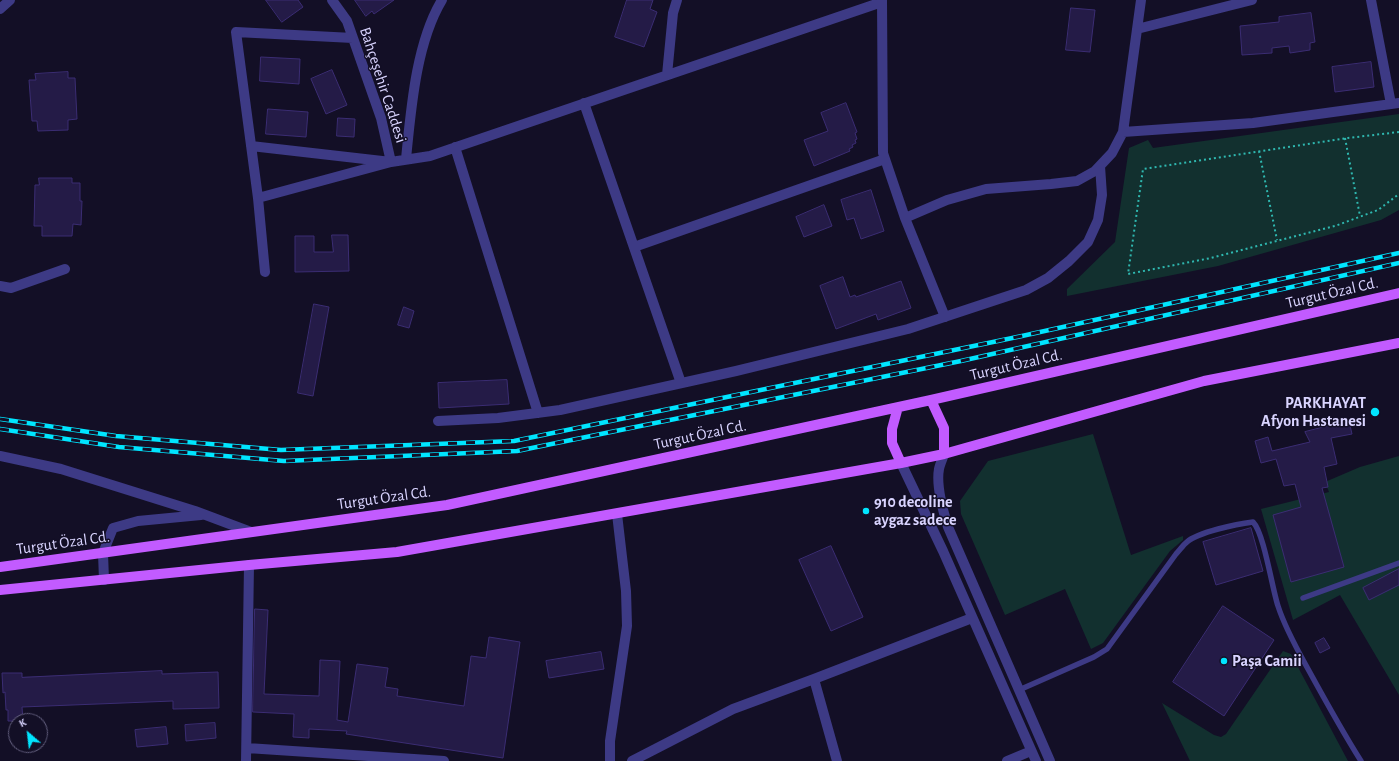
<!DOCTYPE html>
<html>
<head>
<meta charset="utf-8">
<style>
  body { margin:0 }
  #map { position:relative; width:1399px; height:761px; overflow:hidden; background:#130f26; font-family:"Alegreya Sans",sans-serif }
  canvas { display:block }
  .north { position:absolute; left:8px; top:713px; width:40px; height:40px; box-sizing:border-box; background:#130f26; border:1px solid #625e7d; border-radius:50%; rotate:332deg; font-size:11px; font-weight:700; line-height:16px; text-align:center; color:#d9d4ff }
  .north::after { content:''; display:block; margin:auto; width:14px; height:18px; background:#00e5ff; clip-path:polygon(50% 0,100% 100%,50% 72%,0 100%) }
</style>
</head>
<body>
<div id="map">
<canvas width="1399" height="761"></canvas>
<div class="north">K</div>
</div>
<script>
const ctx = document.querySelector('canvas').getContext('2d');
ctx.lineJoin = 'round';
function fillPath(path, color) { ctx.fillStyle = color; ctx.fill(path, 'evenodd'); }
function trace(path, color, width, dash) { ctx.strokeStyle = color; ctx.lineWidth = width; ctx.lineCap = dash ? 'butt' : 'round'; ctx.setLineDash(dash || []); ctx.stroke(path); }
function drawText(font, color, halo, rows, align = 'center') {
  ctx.font = font + ' "Alegreya Sans",sans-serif'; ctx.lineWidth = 3; ctx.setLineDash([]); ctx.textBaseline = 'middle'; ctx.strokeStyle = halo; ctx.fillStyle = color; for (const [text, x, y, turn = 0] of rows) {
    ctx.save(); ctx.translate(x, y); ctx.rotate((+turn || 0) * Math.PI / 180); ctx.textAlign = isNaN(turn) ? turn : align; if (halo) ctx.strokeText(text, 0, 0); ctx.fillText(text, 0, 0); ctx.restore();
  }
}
fillPath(new Path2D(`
  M1399,114V210L1381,220L1218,266L1067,296V289L1115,242L1129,148L1148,140L1153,148Z
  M1093,434L1131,555L1183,536V540L1170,551L1103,643L1091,649L1065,589L1005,615L961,514L960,501L988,461Z
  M1399,456V695L1340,595L1293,620L1261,509L1329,492L1325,482L1360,467Z
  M1283,651L1291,654L1348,761H1190L1162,703L1214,735L1221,737L1226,734Z`), '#12302f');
const building = new Path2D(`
  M266,0H298L303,7L282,22Z
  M355,0H394L374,14L372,11L366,16Z
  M627,0H653L650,9L657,12L644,47L615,37Z
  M1071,8L1095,10L1090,52L1066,50Z
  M1311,13L1315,42L1310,43V50L1290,53L1289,46L1272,48V53L1242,55L1240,26L1279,22V17Z
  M261,57L300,59L299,84L260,81Z
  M1371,62L1374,87L1335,92L1332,67Z
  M332,70L347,105L326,114L311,79Z
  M68,72V78H75L77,119L68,120V130L38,131L37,121H32L29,80H36L35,74Z
  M846,103L857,132L855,133L857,139L855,140L856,143L852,145L853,147L849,149L850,151L814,166L804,140L828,131L821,113Z
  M268,109L308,112L306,137L266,134Z
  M338,118L355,119L354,137L337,136Z
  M39,178H72V183H80V201H82L81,225L73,224L72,236H42V226H34L35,185H39Z
  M871,190L884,231L861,239L854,218L847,220L841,200Z
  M824,205L832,226L804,237L796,217Z
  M332,235H348L349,271L295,272V236H314V252H333Z
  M843,277L850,297L855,295L856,297L901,281L911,308L878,320L876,314L836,329L820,286Z
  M314,304L329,307L313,396L298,393Z
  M404,307L414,311L409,328L398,325Z
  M507,380L509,404L439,408L438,383Z
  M1349,421L1352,434L1331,438L1337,464L1324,467L1328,487L1322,488L1344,567L1291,582L1273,515L1301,507L1295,484L1284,486L1276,459L1261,463L1255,441L1268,437L1272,451L1310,442L1305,432Z
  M1251,528L1263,571L1216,585L1203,542Z
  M831,546L863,617L831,631L799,560Z
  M1399,569V585L1369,600L1363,588Z
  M1223,606L1274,640L1224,716L1173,682Z
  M255,609L268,610L264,694L319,696L320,660L340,661L337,720L348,722L357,664L388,668L385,687L398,689L397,696L464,706L471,656L486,658L489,637L520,642L503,758L346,734L347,731L309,729V738L293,737L294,714L253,712Z
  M1324,638L1330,648L1320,653L1315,643Z
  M601,652L604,669L549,678L546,661Z
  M162,671V674L218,672L219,708L173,709V701L22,707L23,721H8V710H6L5,692L3,693L2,673H22V677Z
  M215,723L216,738L186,741L185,725Z
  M166,727L168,744L137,747L135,730Z`);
fillPath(building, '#241b47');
trace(building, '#3b2d73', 1);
trace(new Path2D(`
  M1399,132L1348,138L1143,169L1128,274L1211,258L1335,226L1378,210L1399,194
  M1345,138L1360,216
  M1259,151L1277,240`), '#2fb8b0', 2, [2, 3]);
trace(new Path2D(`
  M1303,598L1399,563
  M1019,690L1094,657L1107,649L1176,554C1180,550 1183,545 1187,542C1198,532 1237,524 1253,522C1264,533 1272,588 1278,606C1285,628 1297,649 1308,669C1325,700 1342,731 1361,761`), '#3d3a85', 5.5);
trace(new Path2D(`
  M882,0L883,153L905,218L945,317
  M1371,0L1391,104
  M0,9L10,0
  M1137,29L1252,0
  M667,75L673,13L677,0
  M584,103L681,383
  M1123,132L1141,0
  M251,146L391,162L381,118L347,21L332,0
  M455,147L538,413
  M406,159C411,109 416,43 442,0
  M258,198L391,162L430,156L882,2
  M905,218L947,200L986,189L1051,184L1077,181L1095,171L1112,153L1123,132L1253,123L1399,103
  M634,247L885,159
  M265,272L258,198L236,32L353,38
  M0,286L11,288L65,269
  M438,421L498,418L560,410L736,371L908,329L1026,290L1048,278L1069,261L1088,242L1098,220L1102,195L1100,166
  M944,454C943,458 940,464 939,469C936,485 943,511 948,527L1050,761
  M0,456L61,469L195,511L251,532
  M901,463L943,551L1036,761
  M104,580L103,553L113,528L138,521L201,515
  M814,679L837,761
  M247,748L444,761
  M246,761L249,565
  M610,761V741L627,626L626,591L617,514
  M632,761L733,709L814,679L972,618
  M1007,761L1031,751`), '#3d3a85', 10);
trace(new Path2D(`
  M931,400L944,428V454
  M898,407L892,429V443L901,463
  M0,567L447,505L931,400L1399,293
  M0,590L249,565L397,552L901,463L944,454L1204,381L1399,343`), '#c25bff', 10);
const rail = new Path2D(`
  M0,419L116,436L281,450L514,441L1022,336L1399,253
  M0,429L119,447L284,461L517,451L961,361L1399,263`);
trace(rail, '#00e5ff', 4.5);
trace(rail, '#130f26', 3, [9]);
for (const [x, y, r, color] of [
  [1375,412,5,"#00e5ff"],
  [866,511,4,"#00e5ff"],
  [1224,661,4,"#00e5ff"]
]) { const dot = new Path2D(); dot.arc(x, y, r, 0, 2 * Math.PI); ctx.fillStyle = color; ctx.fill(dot); trace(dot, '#130f26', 1.5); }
drawText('16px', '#d9d4ff', '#130f26', [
  ["Bahçeşehir Caddesi",383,85,72],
  ["Turgut Özal Cd.",1332,293,-13],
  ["Turgut Özal Cd.",1016,365,-13],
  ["Turgut Özal Cd.",700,435,-12],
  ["Turgut Özal Cd.",384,498,-8],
  ["Turgut Özal Cd.",63,543,-8]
]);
drawText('bold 16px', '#d9d4ff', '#130f26', [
  ["PARKHAYAT",1366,403,"right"],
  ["Afyon Hastanesi",1366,421,"right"],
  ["910 decoline",874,502],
  ["aygaz sadece",874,520],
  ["Paşa Camii",1232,661]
], 'left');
</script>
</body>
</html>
